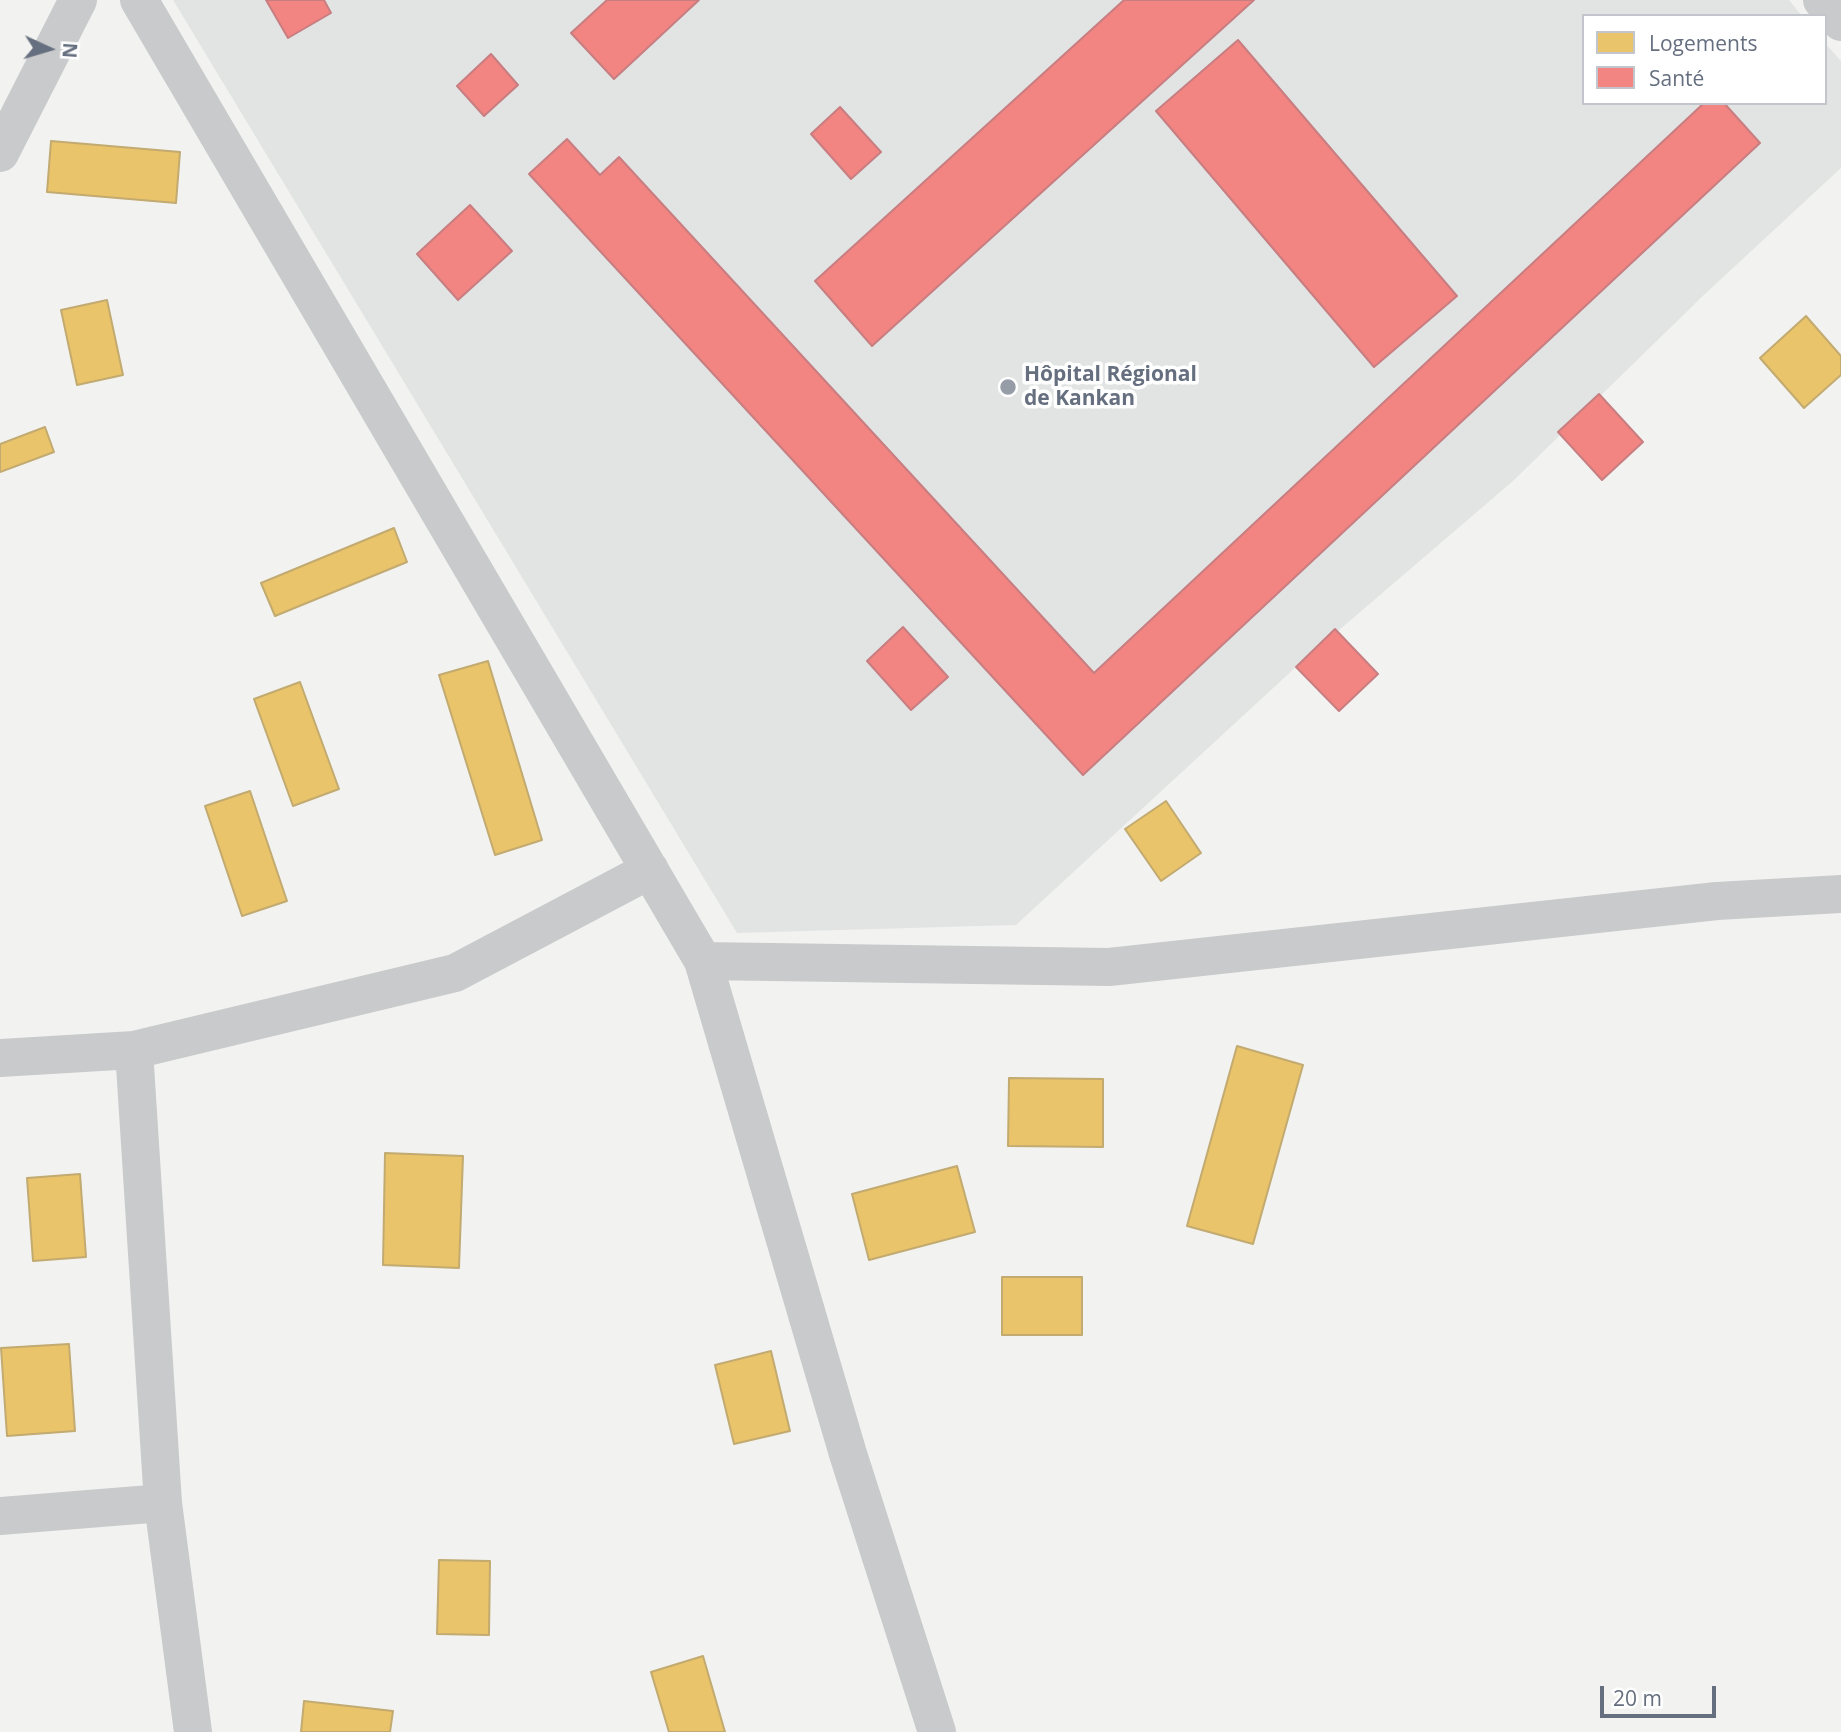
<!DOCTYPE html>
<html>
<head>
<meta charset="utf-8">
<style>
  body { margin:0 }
  #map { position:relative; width:1841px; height:1732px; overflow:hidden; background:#f2f3f1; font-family:"Open Sans",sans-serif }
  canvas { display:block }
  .legend { position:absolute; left:1582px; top:14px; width:245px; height:91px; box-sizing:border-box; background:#fff; border:2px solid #c2c5cc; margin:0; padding:9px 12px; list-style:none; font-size:21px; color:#666f7f }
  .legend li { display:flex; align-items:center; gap:14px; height:35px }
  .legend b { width:35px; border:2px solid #c2c5cc }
  .north { position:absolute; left:14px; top:14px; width:70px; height:70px; -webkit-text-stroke:5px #fff; paint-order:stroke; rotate:94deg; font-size:19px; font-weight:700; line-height:28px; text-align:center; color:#666f7f }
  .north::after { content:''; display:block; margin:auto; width:24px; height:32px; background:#666f7f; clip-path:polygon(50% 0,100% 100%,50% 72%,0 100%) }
  .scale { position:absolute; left:1600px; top:1686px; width:116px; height:32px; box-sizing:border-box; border:4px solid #666f7f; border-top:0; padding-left:9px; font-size:21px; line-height:24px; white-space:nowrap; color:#666f7f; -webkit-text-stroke:5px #fff; paint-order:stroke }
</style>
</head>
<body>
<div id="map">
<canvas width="1841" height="1732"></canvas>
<ul class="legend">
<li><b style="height:19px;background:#e9c46a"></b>Logements</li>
<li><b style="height:19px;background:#f28482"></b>Santé</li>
</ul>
<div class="north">N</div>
<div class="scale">20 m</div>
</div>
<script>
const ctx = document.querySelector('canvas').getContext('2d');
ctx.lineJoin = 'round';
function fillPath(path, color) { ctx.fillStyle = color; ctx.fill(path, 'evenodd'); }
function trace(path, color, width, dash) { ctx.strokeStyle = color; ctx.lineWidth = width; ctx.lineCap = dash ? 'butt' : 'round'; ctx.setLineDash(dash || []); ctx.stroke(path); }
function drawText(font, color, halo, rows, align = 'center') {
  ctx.font = font + ' "Open Sans",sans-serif'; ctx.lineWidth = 7; ctx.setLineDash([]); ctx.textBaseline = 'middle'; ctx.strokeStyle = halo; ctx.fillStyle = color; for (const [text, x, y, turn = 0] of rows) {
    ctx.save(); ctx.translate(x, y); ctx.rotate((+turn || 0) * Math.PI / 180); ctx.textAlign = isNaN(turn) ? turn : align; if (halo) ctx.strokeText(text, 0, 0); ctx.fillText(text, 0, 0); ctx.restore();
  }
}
fillPath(new Path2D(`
  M173,0H1789L1802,16H1584V103H1825V43L1841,61V168L1706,293L1513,481L1296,667L1016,925L737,933Z`), '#e2e4e4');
const homes = new Path2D(`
  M51,141L180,152L176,203L47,192Z
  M107,300L123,375L77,385L61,310Z
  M1806,316L1841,356V375L1804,408L1760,358Z
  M45,427L54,452L0,472V444Z
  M394,528L407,562L275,616L261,583Z
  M488,661L542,840L495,855L439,675Z
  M300,682L339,789L293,806L254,699Z
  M250,791L287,901L242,916L205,806Z
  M1166,801L1201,853L1161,881L1125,829Z
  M1237,1046L1303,1065L1253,1244L1187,1226Z
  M1009,1078L1103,1079V1147L1008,1146Z
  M385,1153L463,1156L459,1268L383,1265Z
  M957,1166L975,1232L869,1260L852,1194Z
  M80,1174L86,1257L33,1261L27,1178Z
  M1002,1277H1082V1335H1002Z
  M69,1344L75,1431L7,1436L1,1348Z
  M771,1351L790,1431L734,1444L715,1365Z
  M439,1560L490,1561L489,1635L437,1634Z
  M703,1656L725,1732H669L651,1672Z
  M304,1701L393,1711L390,1732H301Z`);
fillPath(homes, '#e9c46a');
trace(homes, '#c2aa70', 2);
const health = new Path2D(`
  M266,0H324L331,13L288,38Z
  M607,0H699L614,79L571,33Z
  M1124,0H1254L872,346L815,281Z
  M1238,40L1457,296L1374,367L1156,111Z
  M491,54L518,85L484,116L457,86Z
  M1704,103H1724L1760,143L1083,775L529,174L567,139L600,175L619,157L1094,673Z
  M840,107L881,152L851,179L811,134Z
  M470,205L512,251L458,300L417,254Z
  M1599,394L1643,442L1602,480L1558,432Z
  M903,627L948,677L911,710L867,661Z
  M1335,629L1378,674L1339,711L1296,667Z`);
fillPath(health, '#f28482');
trace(health, '#c87e81', 2);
trace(new Path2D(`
  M139,0L703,961L848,1454L937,1732
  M1822,0L1841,22
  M0,153L78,0
  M703,961L1109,967L1717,901L1841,894
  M134,1050L163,1503
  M0,1058L134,1050L455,973L650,870
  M0,1516L163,1503L193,1732`), '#c9cacb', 38);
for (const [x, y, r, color] of [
  [1008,387,9,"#979da7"]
]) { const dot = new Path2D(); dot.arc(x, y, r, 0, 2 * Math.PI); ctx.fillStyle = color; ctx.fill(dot); trace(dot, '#fff', 2.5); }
drawText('bold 21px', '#666f7f', '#fff', [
  ["Hôpital Régional",1024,375],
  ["de Kankan",1024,399]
], 'left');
</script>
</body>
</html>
